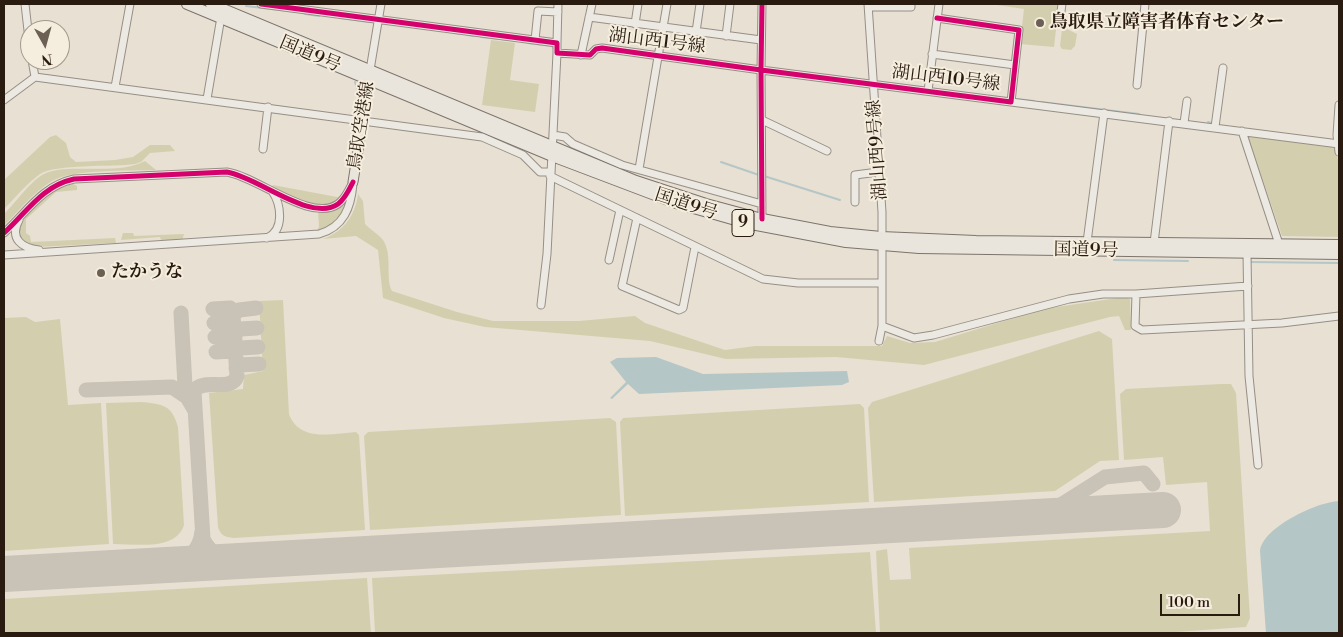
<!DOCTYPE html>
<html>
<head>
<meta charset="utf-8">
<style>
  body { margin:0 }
  #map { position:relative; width:1343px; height:637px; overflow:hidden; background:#e8e0d2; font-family:"Libre Bodoni",serif }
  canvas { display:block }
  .frame { position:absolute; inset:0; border:5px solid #2a1b10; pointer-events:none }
  .north { position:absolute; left:20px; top:20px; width:50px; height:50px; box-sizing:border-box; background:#f5eddd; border:1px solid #a4998b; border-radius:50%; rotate:173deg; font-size:14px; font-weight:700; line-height:20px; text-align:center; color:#2a1b10 }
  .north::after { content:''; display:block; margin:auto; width:18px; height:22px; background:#6c6054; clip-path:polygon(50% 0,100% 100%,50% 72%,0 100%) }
  .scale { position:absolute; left:1160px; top:594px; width:80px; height:22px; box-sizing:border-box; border:2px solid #2a1b10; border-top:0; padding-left:6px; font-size:15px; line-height:18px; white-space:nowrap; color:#2a1b10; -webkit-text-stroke:4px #f5eddd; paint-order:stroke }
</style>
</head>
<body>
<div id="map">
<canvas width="1343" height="637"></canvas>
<div class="frame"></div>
<div class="north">N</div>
<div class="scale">100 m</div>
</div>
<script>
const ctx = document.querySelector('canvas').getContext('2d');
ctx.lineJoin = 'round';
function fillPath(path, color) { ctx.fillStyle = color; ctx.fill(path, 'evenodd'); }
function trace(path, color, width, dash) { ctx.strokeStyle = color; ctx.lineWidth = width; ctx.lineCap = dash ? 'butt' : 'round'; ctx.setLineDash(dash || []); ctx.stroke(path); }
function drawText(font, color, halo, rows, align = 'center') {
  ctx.font = font + ' "Libre Bodoni","Noto Serif JP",serif'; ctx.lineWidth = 4; ctx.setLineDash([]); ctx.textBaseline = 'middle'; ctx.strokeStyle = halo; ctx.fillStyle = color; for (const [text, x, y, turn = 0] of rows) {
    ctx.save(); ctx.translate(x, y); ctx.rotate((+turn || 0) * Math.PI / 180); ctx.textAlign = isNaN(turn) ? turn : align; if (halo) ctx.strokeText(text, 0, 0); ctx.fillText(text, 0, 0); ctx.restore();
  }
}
fillPath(new Path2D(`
  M990,4H1059L1054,47L1020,44L1024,9Z
  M1065,28L1077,34L1075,46L1071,50L1062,49L1060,46L1062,29Z
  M491,40L515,43L510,80L539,84L535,112L482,105Z
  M1247,134L1335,146L1339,165V237L1282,236Z
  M56,135L66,143L70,157L76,162L115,160L133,157L150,145H170L175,151L150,153L141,162L135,164C113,167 55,164 40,174C27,183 15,198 4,209V180L50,137Z
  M145,161L156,170C130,171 73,169 52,181C33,193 19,210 4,226V214C15,203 29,183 42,175C66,161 115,177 145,161Z
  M73,184L77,186V190L56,192L26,219V233L30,236L31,242L115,238L116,243L37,247L26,244L19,234C21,211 52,188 73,184Z
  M273,185L337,197L341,196C327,221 289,195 272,187Z
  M349,194C348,216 334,225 315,233L319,227L318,211H327Z
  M358,194L363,201L365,224C370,229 379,235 383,240C393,255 385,279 392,291L457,312L493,321H579L635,316L645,323L725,350L755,346H882L887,336L910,343L935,342L1043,309L1124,297L1130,299L1131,330H1125L1119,316L1110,317L924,365L836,357L726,359L650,341L485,327L444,318L383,298L378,250L356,236L323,239C344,231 355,216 358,194Z
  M123,233H133L134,236L184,234L182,241L161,240L160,237L121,240Z
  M283,300L289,414C299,442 332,434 356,432L359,435L365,530L234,538C225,537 221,536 218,527L209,393L243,389L244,375L263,371L259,301Z
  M26,317L35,322L60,319L68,405L101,403L109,544L4,551V318Z
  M1099,331L1112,339L1119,460L1100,461L1055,491L874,502L868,408L872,402Z
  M1221,384H1231L1236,393L1250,618L1246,627L1162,633H880L876,551L887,549L890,580L911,579L909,548L1210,531L1207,482L1166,485L1163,457L1124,460L1120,394L1126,389Z
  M141,402C163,404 172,405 178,427L184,525C176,551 136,544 113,544L106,403Z
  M860,404L864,408L869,502L625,516L620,422L623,418Z
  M610,418L616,422L621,515L370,530L364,436L368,432Z
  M870,552L876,633H375L372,578Z
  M367,578L371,633H4V599Z`), '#d3cfae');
fillPath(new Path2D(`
  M656,357L703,374L847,371L849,382L842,385L639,394L628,384L612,399L610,398L626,382L610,362L617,358Z
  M1339,501V633H1266L1260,551C1263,527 1317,502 1339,501Z`), '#b5c6c6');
trace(new Path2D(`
  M246,6L297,12
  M305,14L319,16
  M341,18L369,22
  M455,33L461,34
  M467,35L475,36
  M481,37L519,41
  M528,43L552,46L554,49
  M355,82L359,95L357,103
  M1016,99L1034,101
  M1041,102L1139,114
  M353,116L356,111
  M1208,122L1212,123
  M721,162L759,175
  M764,176L840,200
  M1114,260L1188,261
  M1251,262L1339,263`), '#b5c6c6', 2);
trace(new Path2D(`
  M213,309L230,308L233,315
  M181,313L185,386L189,400
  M214,323L231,322L234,325
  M235,334L240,329L257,328
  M215,337L232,336L235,339
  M216,352L232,351L236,354
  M236,353L240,348L258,347
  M236,368L239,365L259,364
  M86,390L172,387L187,397L194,409
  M1026,518L1048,513L1105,477L1144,473L1153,484
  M243,561C225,560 211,556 203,539L194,391C203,377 232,393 237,376L233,315L239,310L256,308
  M169,565C188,561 200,551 202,531`), '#c8c2b7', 15);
trace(new Path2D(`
  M4,574L1163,510`), '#c8c2b7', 36);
const minor = new Path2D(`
  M25,4L30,48
  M261,4L557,43V53L590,55L596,49L602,48L761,70L762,4
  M868,4L882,212V326L879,341
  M869,7H911V4
  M589,17L761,40
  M1060,19L1062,4
  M635,24L638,4
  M696,32L700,4
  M726,36L730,4
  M535,40L538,11L558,12
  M557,43L558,4
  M932,54L1015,65
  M581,55L592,4
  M32,60L35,77
  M370,70L381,4
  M1137,85L1145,4
  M115,87L130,4
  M928,91L939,4
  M207,99L221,17
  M4,100L35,77L482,137L523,155L540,172H550
  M1011,102L1339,144
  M1339,105L1337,135L1339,152
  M762,120L827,151
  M1184,123L1187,101
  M1215,127L1223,68
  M1242,131L1279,244
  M553,135L565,137L573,144L622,165L762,204
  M263,149L268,107
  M639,169L667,4
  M550,176L763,279L798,283H881
  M855,202V175L878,172
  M637,218L622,286L679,310L683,308L695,247
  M762,219L761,70L1011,102L1019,30L937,18
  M19,220C9,239 22,248 39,250
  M4,233C27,212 42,186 74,179L227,172C258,177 311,223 338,204C345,199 349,190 353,182
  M267,238C285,230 281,204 272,191
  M1087,242L1104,113
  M1154,243L1169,121
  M1247,254L1249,376L1258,465
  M4,255L319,234C344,227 351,207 353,184
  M609,260L620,210
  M1136,294L1135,326L1142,330L1282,323L1339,316
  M541,305L547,254L557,53
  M882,326L914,338L933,335L1069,299L1103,294H1136L1248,286`);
const major = new Path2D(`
  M353,182L370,74`);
const highway = new Path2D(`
  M187,4L552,156L676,203L746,223L846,242L919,248L1339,254
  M211,4L636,181L706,204L762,219L830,232L881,237L976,241L1339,245`);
trace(minor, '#968f86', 9);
trace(major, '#7b746c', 11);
trace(highway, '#7b746c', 12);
trace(minor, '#ece8e2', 7);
trace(major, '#e9e5dd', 9);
trace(highway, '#e9e5dd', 10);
trace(new Path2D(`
  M261,4L557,43V53L590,55L596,49L602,48L761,70L762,4
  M762,219L761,70L1011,102L1019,30L937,18
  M4,233C27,212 42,186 74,179L227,172C258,177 311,223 338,204C345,199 349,190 353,182`), '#d6006c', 5);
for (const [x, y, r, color] of [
  [1040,23,5,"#6c6054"],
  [101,273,5,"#6c6054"]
]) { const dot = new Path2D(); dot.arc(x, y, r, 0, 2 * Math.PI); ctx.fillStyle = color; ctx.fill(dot); trace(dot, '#f5eddd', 2); }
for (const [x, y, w] of [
  [743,223,22]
]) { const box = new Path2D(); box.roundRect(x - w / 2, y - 13.5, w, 27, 4); ctx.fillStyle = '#f5eddd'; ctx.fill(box); trace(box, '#2a1b10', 1); }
drawText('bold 16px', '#2a1b10', null, [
  ["9",743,223]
]);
drawText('bold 18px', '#2a1b10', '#f5eddd', [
  ["鳥取県立障害者体育センター",1050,23],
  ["たかうな",111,273]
], 'left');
drawText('18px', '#2a1b10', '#f5eddd', [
  ["湖山西1号線",657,42,7],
  ["国道9号",310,55,23],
  ["湖山西10号線",946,79,7],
  ["鳥取空港線",362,126,-81],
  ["湖山西9号線",878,150,-94],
  ["国道9号",686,205,18],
  ["国道9号",1086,251,1]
]);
</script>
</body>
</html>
